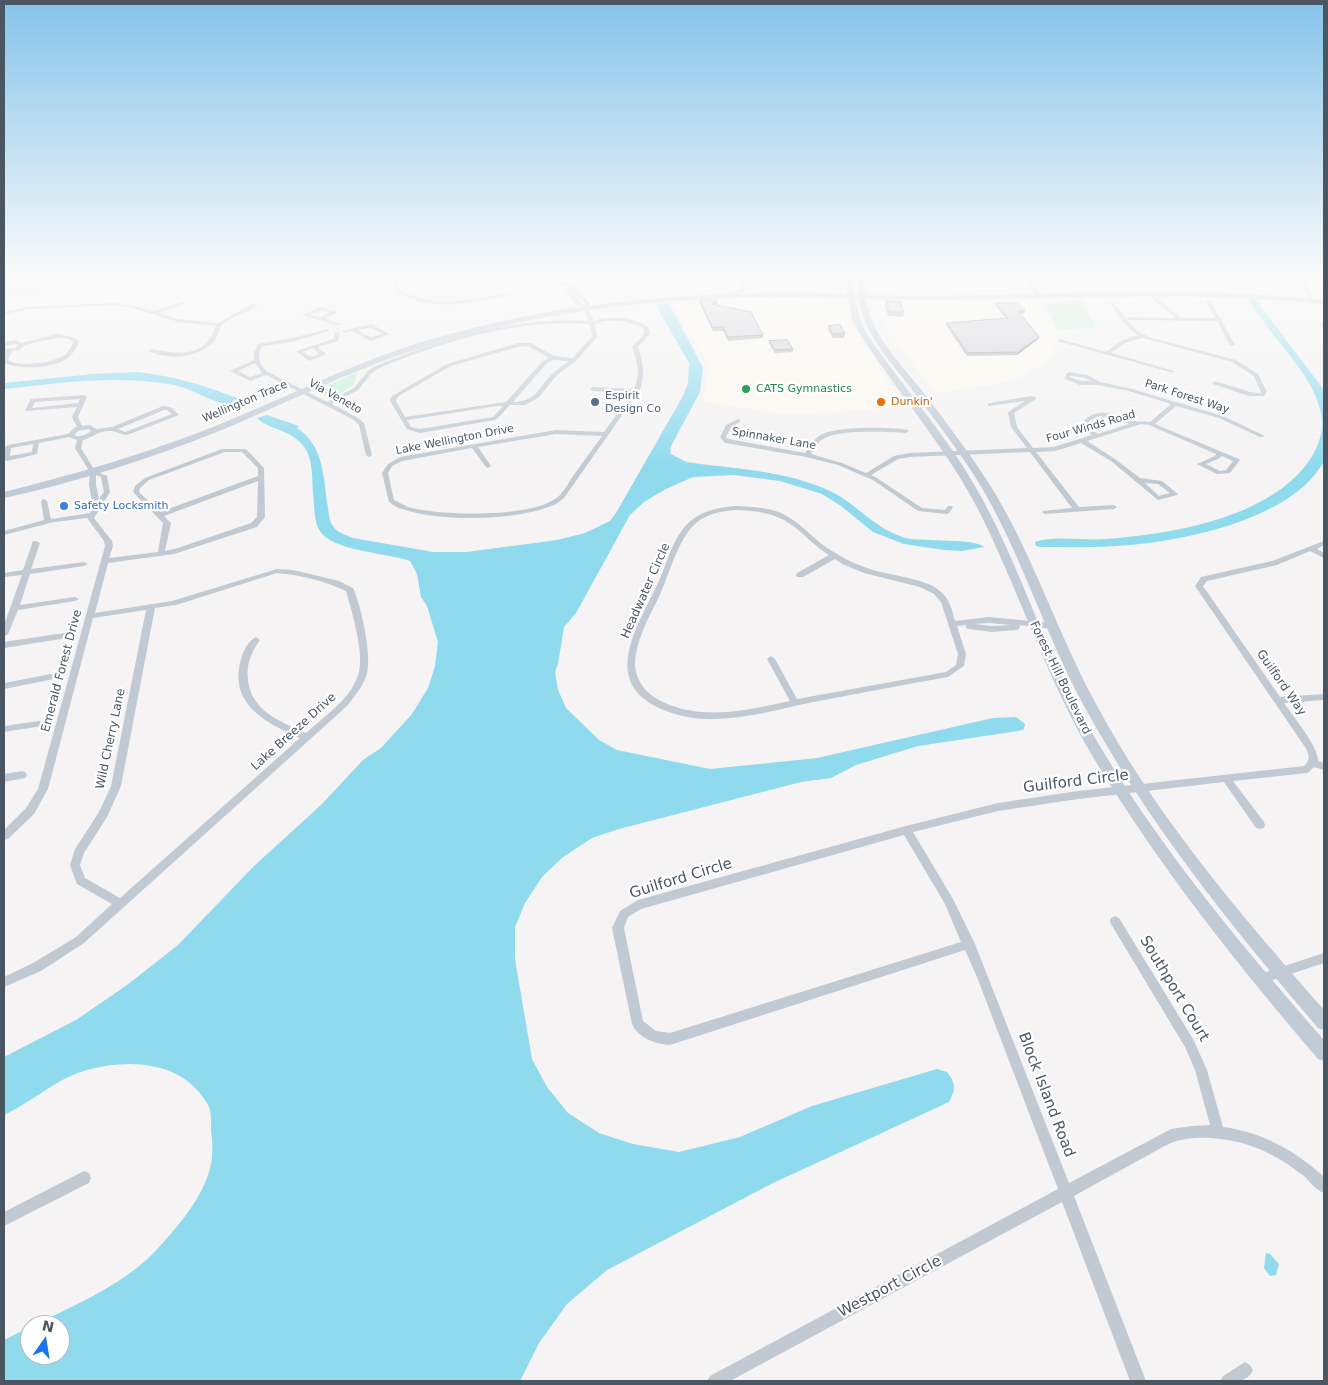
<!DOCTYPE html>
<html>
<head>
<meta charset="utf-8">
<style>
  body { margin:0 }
  #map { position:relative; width:1328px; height:1385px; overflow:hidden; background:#f5f3f3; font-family:"DejaVu Sans",sans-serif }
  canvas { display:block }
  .frame { position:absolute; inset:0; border:5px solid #4a5661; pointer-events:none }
  .north { position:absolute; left:20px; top:1315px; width:50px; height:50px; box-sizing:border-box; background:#fff; border:1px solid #b7bbc0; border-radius:50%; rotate:13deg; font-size:14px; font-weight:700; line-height:20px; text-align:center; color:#4a5661 }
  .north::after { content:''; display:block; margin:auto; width:18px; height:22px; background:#1a73e8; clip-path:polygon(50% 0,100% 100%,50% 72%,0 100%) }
</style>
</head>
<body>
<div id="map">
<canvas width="1328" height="1385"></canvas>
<div class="frame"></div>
<div class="north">N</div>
</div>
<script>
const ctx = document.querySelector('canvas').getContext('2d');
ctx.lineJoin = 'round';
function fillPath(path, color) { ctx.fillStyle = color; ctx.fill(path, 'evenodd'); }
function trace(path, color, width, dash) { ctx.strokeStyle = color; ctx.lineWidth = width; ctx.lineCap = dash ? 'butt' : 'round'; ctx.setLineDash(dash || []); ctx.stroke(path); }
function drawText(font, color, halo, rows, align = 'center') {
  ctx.font = font + ' "DejaVu Sans",sans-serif'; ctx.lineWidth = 4.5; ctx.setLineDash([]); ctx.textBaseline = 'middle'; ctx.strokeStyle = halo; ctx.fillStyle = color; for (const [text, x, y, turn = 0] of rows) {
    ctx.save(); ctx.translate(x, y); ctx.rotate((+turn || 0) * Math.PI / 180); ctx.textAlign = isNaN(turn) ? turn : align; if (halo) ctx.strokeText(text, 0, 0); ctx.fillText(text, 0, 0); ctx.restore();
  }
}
fillPath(new Path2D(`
  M752,298L844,302L848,322L905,407L791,415L704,402L708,366L674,302Z
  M1034,299L1051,321L1056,337L1053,352L1043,364L1019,378L992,385L935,393L889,332L875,301Z`), '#fdf9ef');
fillPath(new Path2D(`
  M4,274H188L175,286L4,294Z`), '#e6e4e5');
fillPath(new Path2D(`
  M4,274H119L30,277L10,291L4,292Z
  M1081,299L1096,327L1059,330L1044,304Z
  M357,372L353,386C339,394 331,399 316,392Z`), '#c3f1d5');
fillPath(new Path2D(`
  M1248,299H1254L1259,304L1324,390V461C1294,518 1188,540 1130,545C1101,548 1071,547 1042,547L1036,546L1035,542C1054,535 1085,541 1106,539C1172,534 1269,518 1309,461C1318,448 1325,430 1321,413C1313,376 1281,348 1261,318C1257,312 1251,306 1248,299Z
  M665,303L670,305L703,368L700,392L670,448L671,454L686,462C734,469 787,470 832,492C858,505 876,530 906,538C922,542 976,538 984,547L962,551L944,550L904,544L873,532L841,506L822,494L780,481L734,475L693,477L664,490L644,502L630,515L576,613L564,627L558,664L555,672L558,690L566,708L599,740L617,750L710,769L817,758L993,718L1016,717L1025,724L1024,729L1018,731L918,746L856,765L831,778L801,782L619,829L592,838L563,857L542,877L525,903L515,927V959L532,1059L547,1087L568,1113L599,1133L633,1144L679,1152L740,1137L812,1106L937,1069L947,1072C956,1083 956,1090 949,1102L771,1184L607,1270L567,1304L539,1343L520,1381H4V1340L30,1327V1355H60V1325H34C78,1304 129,1282 161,1245C179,1225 201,1199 209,1172C213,1160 213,1143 211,1131C211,1123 212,1111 208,1105C184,1061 130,1058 87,1070C57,1078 32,1102 4,1115V1057L76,1020L127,985L178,945L254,866L321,805L363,760L381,748L412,714L428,688L435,666L438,642L427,606L421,597L417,574L410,561C388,553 332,551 320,531C313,521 315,505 313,493C312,479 313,460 305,448C292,429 268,430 257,418L267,415L299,426L297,428C325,446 323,479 328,508C329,514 329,521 333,526C337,533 346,535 353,538L433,552H467L557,540L585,533L610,521L616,513L683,396L688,383L689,363L656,306L657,304Z
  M137,372C175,376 202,385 237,398L239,405C215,407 193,387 169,384C114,375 59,383 4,389V383L92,374Z
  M1266,1253L1270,1254L1279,1264L1276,1275L1270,1276L1264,1268Z`), '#90daee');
fillPath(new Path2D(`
  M321,274H326L321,277L319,276Z
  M393,274H412L404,275L398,285L400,290C438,309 467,300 506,293L508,294C502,297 493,298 485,300C452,306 427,308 396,292L394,285L399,275Z
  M530,274H537L573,286L590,303L588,307L594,321C612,316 632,316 648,327L650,334L638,347C643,363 646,375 639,391L564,498C560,501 556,505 551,506C515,521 439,522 402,509C398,508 393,505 389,502L382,473L388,464L400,457L556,430L604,432L632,393L593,391L590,389L593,387L634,389C641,374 637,362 632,347L644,334V329C630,320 609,318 595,324L597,337L576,361L557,375L538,398L525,405H510L497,419L495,420L420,433L407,429L390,401L392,396L447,364L518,343H531L554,356L573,358L592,336L590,324C516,319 444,341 377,369L372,373L358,390L332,404L358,418L364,423L372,455L369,457L366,455L359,425L354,420L266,375L250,381L230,371L254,360V353L258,344L291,338L329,329V331L292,342L262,346C257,356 259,365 268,372L327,402L354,388L368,371L373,367C441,339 515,316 589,321L583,308L577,305L565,290V288H569L581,303L584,305L585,303L569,288ZM528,346L549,358L543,361L506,402L405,417L396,401L397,398L402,394L451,366L518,347ZM554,360L569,361C564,365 557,369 553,373C537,388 538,401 513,402L547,363ZM255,363L262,373L250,377L238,371ZM497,406H503L493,417L420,429L411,427L407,420ZM556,434L602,436C592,449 583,463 573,476C569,482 565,490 560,495C537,519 439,516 408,507C403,505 399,502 394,500L388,473L392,466L402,461L472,448L486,467L488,468L491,466L478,447Z
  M605,274H610L612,276L610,277Z
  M738,274H742L745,291L727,296V294L740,290Z
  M917,274H1024L1042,296L1038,297L1021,276L949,277Z
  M1304,274H1310L1306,277L1313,301L1309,300L1301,277Z
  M1315,274H1324V276Z
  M1151,293L1181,318H1215L1206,301L1210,300L1220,318L1223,320L1222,321L1235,345L1230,346L1217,321L1128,320L1137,331L1152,338L1236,360L1258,374L1267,392L1264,396H1249L1213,384L1212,383L1215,381L1250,392L1260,393L1261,392L1254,376L1232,362L1143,338L1125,343L1111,353L1174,371V373L1057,341L1060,339L1106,352L1121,341L1138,335C1127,330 1117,313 1110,303L1112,302L1125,317L1175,318L1149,295V294Z
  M182,302H184V304L158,313L178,319L218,323L254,303L258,304C249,313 235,315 224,323C218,328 219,335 215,340C201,358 168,361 149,351L152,349C171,353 199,358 211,337C213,334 214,330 216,326L178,322L133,308L114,305L29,309L4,314V312L29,307L114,303L134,306L153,311Z
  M320,307L337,311V313L325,318L340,324V326L302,315ZM322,310L330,312L320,317L310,315Z
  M1324,321V329L1321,327V323Z
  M372,324L389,334L371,341L352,331L344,333L341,331ZM371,328L382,334L371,337L357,330Z
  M335,332L340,333L338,341L318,347L325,353V355L309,361L296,351L333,339ZM313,348L319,354L310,357L303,352Z
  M57,334L72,337L79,341C77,346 75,351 71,355C57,370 23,369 5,364C2,360 4,356 6,352L4,353V349L15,348L18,345L15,344L4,346V342L16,340L21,343ZM57,338L69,339L73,342C71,347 69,351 65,355C53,363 19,368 8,360L12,351L19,350L25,345Z
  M1069,372L1088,375L1100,382L1132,389L1223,416L1265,436L1260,437L1219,418L1176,406L1155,424L1239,459L1240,460L1230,473L1217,474L1197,464L1215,456L1216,454L1149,425L1141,424L1087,441L1115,459L1140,478L1162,481L1178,494L1177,495L1158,500L1111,461L1081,443L1055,451L1036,452L1079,507L1114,505L1117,507L1114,509L1045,514L1043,513V511L1072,508L1030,452L909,457L898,459L871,475L877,478L922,508L945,510L948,506H952L953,507L949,513L947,514L918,511L873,480L838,465L806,457L726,443L724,442L720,437L726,425L738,419L741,421L731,427L726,437L728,439L805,453C810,447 814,438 821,435C837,426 889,427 908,430L909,431L906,433C888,432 838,429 823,439C818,442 814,449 811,454L842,463L866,473L894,456L909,453L1027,448L1011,427L1008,412L1025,401L988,406V404L990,403L1031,396L1036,397V399L1014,413L1017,427L1033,448L1054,447L1092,435L1080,426C1091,409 1105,411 1123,417C1126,418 1130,421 1134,421C1138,422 1144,421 1150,422L1171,404L1129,391L1098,385H1080L1065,379L1066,374ZM1071,376L1085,378L1091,381H1081L1070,377ZM1099,416L1113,418L1129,424L1098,434L1086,426L1089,421ZM1222,456L1233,461L1226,470L1220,471L1206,464L1220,458ZM1145,483L1158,484L1170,493L1159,496Z
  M84,395L87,397L78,417L82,426L90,425L96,429L112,427L163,406L171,407L179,415L127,435C121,435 117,431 111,431C100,430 93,437 83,440L81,448L95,471L107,476L110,492L94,518L112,541L113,546L109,558L158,552L163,523L133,492L135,486L145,478L222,449H246L264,468L265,517L257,527L174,554L108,563L95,613L172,601L277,569L293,570L339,581L353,588C361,605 372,655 367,673C364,685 355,696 347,706L84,943L41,971L4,987V977L33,963L76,937L112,904L77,884L70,865L75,849L99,812L111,786L146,610L93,618L48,789L34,814L8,839L4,840V830L26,808L38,789L105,546L104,541L87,518L54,522L4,535V531L44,520L41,501L42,500L44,499L47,501L51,519L90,513L93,507L89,485L90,472L75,448L77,440L69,437L39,443L37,454L7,461L4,459L5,447L8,445L68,434L74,428L77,427L72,417L77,407L26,411L25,410L31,399ZM80,399L78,403L32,408L35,402ZM164,410H167L172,414L125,432L118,429ZM89,429L91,431C86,435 80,438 74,435L78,431ZM33,444L32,452L10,456L11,448ZM225,452H242L258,468V476L160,512L139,492L140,488L149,480ZM96,475L101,477L104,492L99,499L96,485ZM258,481L257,517L251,523L178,548L165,551L171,523L164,516ZM277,573C301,575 325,581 346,591C352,612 364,652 359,672C356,683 349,694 341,702C330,713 317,723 306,733C281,722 251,711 248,680C246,664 251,653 260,640L256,637C248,641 243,651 241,659C228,704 266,723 300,738L120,898L85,878L80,865L84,853L107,817L121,786L155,608L176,605Z
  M736,506C752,507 766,507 781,513C798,521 809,534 823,545C837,555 852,563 867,568C888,576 924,577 940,591C950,599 952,610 955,621L989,617L1052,623L1056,626L1052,629L1019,625L1020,627L1019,629L1016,630L992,632L969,629L966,628V625L957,626L966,654L964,666L948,677C903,685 859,693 814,702C768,711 716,729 669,712C596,686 637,628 659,581C668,560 674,533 693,519C705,510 721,507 736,506ZM736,510C759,511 777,513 796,528C807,537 817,548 829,555L797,573L796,575L797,577H803L835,559L842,564L864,573L920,587L934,594L941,602L958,654L956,665L946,672L797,699L775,659L771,656L767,659L790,701C748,710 703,721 663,702C650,696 640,687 636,672C631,649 649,617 659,597C669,575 677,542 694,525C705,514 721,511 736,510ZM989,623L1012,625L992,626L974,624Z
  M33,541H36L40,543L31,569L84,562L88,564L84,566L30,574L20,605L75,597L79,599L75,601L18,610L8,634L4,637V625L22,575L4,577V573L23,570Z
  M1324,541V545L1317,549L1324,553V558L1310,551L1277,565L1207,581L1203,586L1280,697L1324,694V700L1284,703C1292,715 1319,747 1318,761L1324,763V770L1314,767L1310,771L1307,773L1233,781L1264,822L1265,825L1264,828L1260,829L1256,828L1224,782L1078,799L998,811L913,832L953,899L975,944L1069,1183L1171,1129L1192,1126L1210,1125L1195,1070L1185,1047L1111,924L1110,921L1111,918L1115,916L1119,918L1193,1039L1207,1070L1223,1127C1262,1132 1296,1151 1324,1177V1193C1316,1190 1310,1182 1304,1176C1293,1168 1281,1159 1268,1153C1243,1140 1199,1132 1171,1143C1161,1147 1151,1154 1141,1159C1119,1171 1096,1184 1074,1196L1146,1381H1130L1062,1202L730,1381H707L710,1376L1058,1189L977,977L965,950L670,1045C655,1044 638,1038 632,1024L612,928L620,911L638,900L906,826L998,803L1078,791L1304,766C1311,760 1309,754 1305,747L1195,586L1201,577L1272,561ZM904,835L945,904L961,942L670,1033L656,1031L643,1021L624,928L628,917L641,909Z
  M64,633L68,636L67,638L4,648V642Z
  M51,674L55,677L54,679L4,689V683Z
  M39,721L42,722L44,724L42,726L4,732V726Z
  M22,771L25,772L27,775L25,778L4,782V774Z
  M1324,953V963L1261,984L1257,983L1255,979L1257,975Z
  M84,1171L89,1173L91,1178L89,1183L4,1226V1212Z
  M1245,1362L1250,1365L1253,1370C1247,1384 1233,1381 1220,1381L1223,1376Z`), '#c1cad2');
fillPath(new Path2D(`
  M847,274H853L854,294H858V274H864L865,295C1018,299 1171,283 1324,300V304C1171,288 1019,303 866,299C871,335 901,364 923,392C946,422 968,451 988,482C1032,551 1056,630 1095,702C1155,815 1240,914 1324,1010V1030L1318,1028C1231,926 1147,822 1083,704C1044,632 1021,553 979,483C959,451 936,421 913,391C892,363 864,335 859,299L855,298L860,320L867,334C902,386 944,432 975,486C1016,556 1039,635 1077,706C1143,828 1233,936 1324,1040V1061L1318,1059C1236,963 1158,865 1093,757C1047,679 1020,594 980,513C947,448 899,395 860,334L852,320L848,298C699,293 551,305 409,352C345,373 284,404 222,430C152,458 78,482 4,498V492C75,474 145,454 213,427C276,402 336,371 400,349C544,301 697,289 847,294Z`), '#c1cbd6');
fillPath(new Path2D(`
  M700,300H717V304L716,305L763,335V338L728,341L723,331H713L700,304Z
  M886,301L904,312L903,317L888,316L885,306Z
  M996,303L1025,311L1024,314H1020L1039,337L1038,339L1017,355L967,356L946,325L947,323L1005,318L996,306Z
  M829,326L845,333L844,338H833L828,330Z
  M769,341L793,349V352L775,353L769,343Z`), '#b0b2b7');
fillPath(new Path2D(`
  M717,300V304L712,308V304Z
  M1039,337L1038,339L1017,355L1018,352Z`), '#909195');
const building = new Path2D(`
  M700,300H717L712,304L751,312L763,335L728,337L723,327L713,328Z
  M886,301L900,302L904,312H889Z
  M996,303H1018L1025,311H1018L1039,337L1018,352L967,353L947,323L1008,318Z
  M840,325L845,333L833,334L829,326Z
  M787,340L793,349L775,350L769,341Z`);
fillPath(building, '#cdcfd5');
trace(building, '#909195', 1);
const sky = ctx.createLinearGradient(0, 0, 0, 468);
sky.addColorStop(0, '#85c3ea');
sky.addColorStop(0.59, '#fafafa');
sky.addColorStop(1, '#fafafa00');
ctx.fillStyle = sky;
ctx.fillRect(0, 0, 1328, 468);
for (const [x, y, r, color] of [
  [746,389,5,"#2e9e5b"],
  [595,402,5,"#5c6f8a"],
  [881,402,5,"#e8710a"],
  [64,506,5,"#3f7fe0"]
]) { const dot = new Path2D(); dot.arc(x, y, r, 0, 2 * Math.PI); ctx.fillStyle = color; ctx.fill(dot); trace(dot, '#fff', 2); }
drawText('11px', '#27864d', '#fff', [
  ["CATS Gymnastics",756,389]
], 'left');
drawText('11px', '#4e5e75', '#fff', [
  ["Espirit",605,396],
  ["Design Co",605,409]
], 'left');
drawText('11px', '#4a5661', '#fff', [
  ["Via Veneto",335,397,29],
  ["Park Forest Way",1187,397,18],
  ["Wellington Trace",245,402,-23],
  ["Four Winds Road",1091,427,-16],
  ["Spinnaker Lane",774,439,10],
  ["Lake Wellington Drive",455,440,-11]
]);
drawText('11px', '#c56008', '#fff', [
  ["Dunkin'",891,402]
], 'left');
drawText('11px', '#366cbe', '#fff', [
  ["Safety Locksmith",74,506]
], 'left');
drawText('12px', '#4a5661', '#fff', [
  ["Headwater Circle",646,591,-66],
  ["Emerald Forest Drive",62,671,-75],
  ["Forest Hill Boulevard",1060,678,64],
  ["Guilford Way",1281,683,55],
  ["Lake Breeze Drive",294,732,-42],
  ["Wild Cherry Lane",111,739,-78]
]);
drawText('15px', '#4a5661', '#fff', [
  ["Guilford Circle",1076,782,-7],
  ["Guilford Circle",681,879,-17],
  ["Southport Court",1174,989,59],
  ["Block Island Road",1046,1095,69],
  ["Westport Circle",890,1287,-28]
]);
</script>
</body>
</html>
